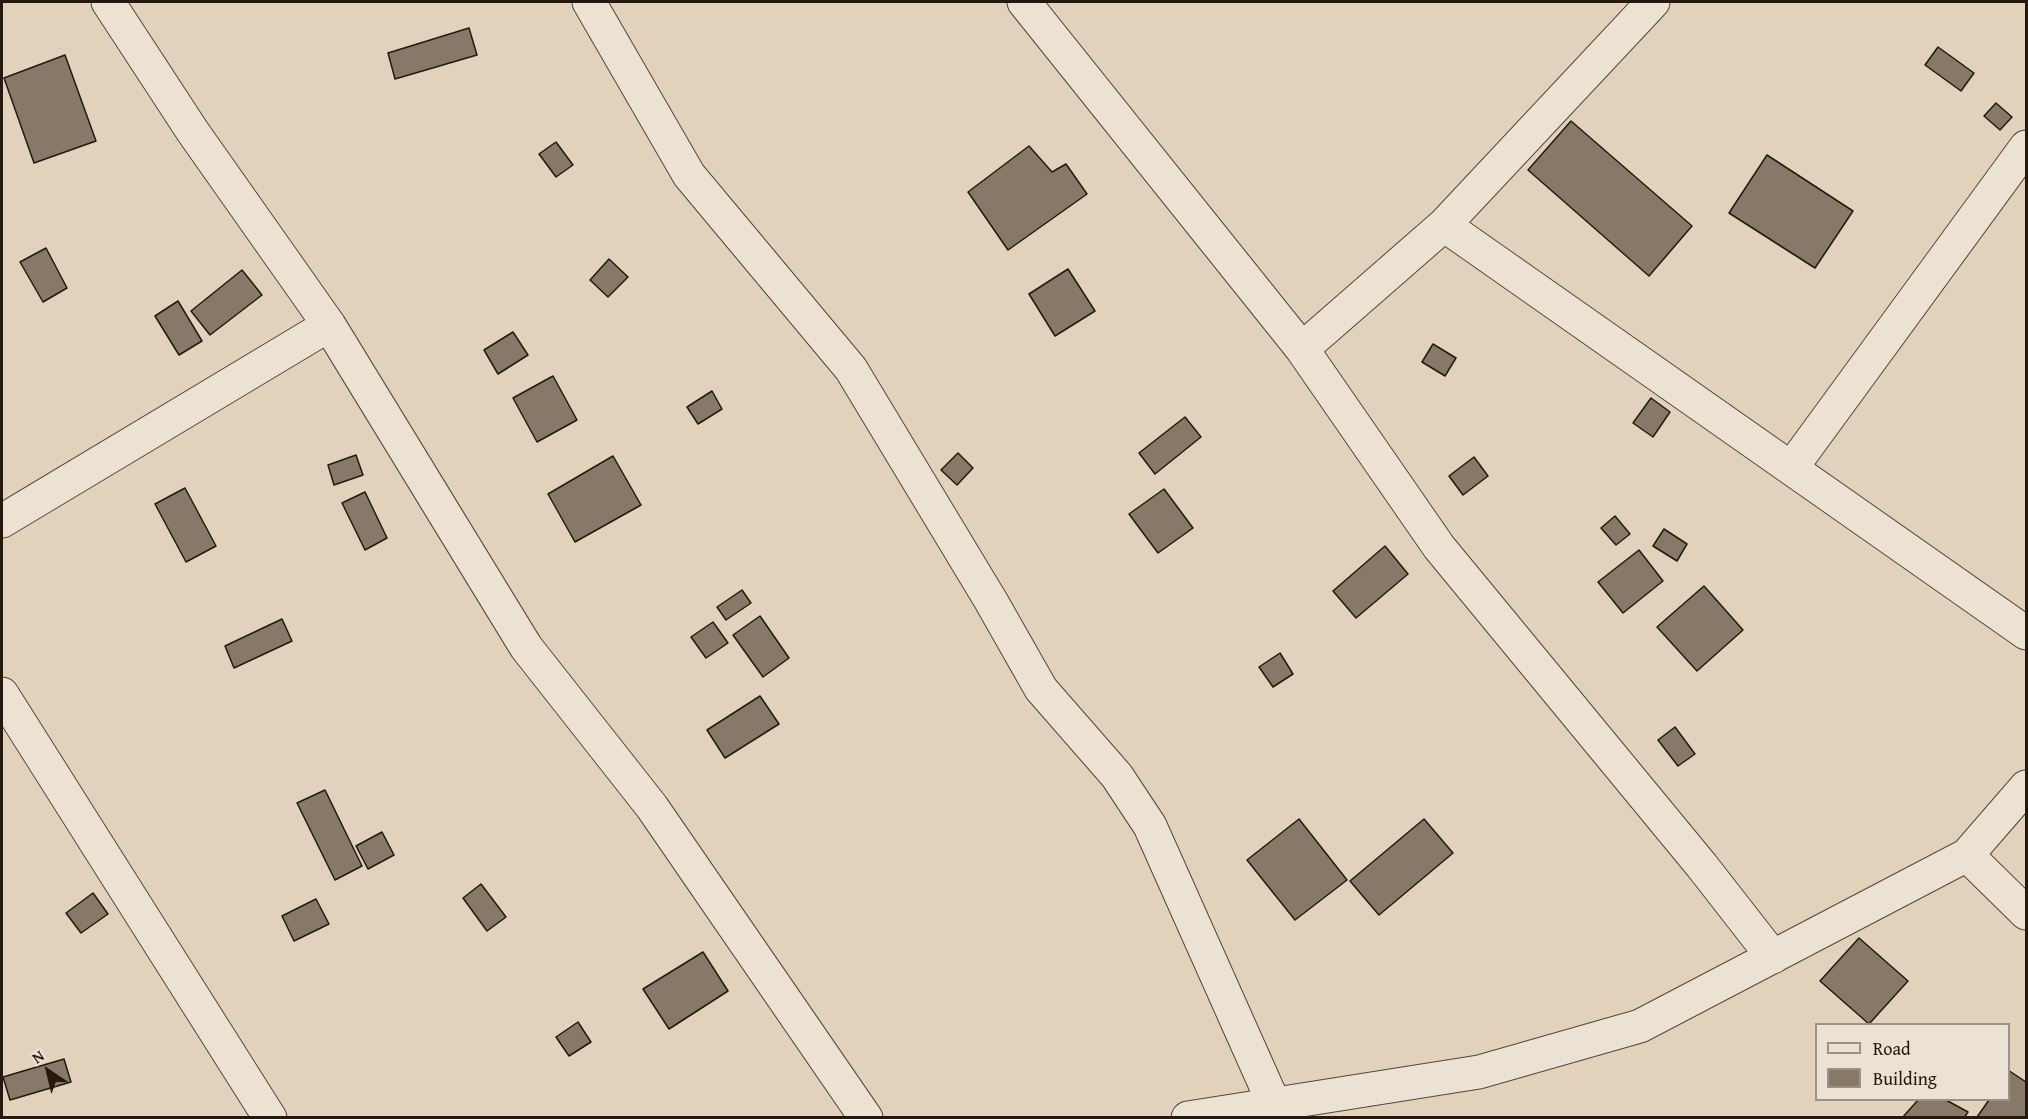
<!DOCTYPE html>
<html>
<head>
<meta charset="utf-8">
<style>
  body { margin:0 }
  #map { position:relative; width:2028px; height:1119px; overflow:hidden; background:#e2d2bb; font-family:"Gentium Book Plus",serif }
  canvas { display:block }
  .frame { position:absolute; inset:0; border:3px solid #25180e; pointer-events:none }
  .legend { position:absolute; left:1815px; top:1023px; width:195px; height:78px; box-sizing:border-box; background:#ece2d3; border:2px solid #9c9184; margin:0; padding:8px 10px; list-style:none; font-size:18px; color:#25180e }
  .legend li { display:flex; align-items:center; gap:12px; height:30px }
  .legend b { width:30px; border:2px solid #9c9184 }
  .north { position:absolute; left:18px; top:1041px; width:60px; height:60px; -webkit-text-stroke:4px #ece2d3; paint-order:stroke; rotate:325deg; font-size:16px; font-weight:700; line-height:24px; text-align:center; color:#25180e }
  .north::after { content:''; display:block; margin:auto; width:21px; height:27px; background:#25180e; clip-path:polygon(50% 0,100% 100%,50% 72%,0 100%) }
</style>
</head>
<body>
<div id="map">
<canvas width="2028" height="1119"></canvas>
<div class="frame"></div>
<ul class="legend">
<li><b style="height:8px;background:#ece2d3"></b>Road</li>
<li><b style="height:16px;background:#877968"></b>Building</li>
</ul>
<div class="north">N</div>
</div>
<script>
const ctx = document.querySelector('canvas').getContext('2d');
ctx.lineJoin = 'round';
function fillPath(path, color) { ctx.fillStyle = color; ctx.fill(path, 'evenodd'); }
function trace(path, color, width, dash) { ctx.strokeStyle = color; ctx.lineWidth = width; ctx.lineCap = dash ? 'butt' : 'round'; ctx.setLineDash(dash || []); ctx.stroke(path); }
const building = new Path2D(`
  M469,28L477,55L395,79L388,53Z
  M1938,47L1974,73L1961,91L1925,65Z
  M65,55L96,141L34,163L4,78Z
  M1996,103L2012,117L2000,130L1984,116Z
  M1571,121L1692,226L1649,276L1528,170Z
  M556,142L573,165L556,177L539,154Z
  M1029,146L1052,172L1066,164L1087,194L1008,250L968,192Z
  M1767,155L1853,211L1815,268L1729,213Z
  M46,248L67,288L43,302L20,262Z
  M609,259L628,277L608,297L590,280Z
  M1068,269L1095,311L1055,336L1029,294Z
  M242,270L262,295L210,335L191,311Z
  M178,301L202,341L179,355L155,316Z
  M513,332L528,355L498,374L484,350Z
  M1433,344L1456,358L1445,376L1422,362Z
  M553,376L577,420L537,442L513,398Z
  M712,391L722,409L698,424L687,407Z
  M1651,398L1670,412L1653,437L1633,423Z
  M1185,417L1201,437L1155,474L1139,453Z
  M958,453L973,468L957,485L941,470Z
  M356,455L363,475L334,485L328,465Z
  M613,456L641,505L575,542L548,494Z
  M1474,457L1488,476L1463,495L1449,476Z
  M185,488L216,546L186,562L155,504Z
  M1164,489L1193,528L1158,553L1129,514Z
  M365,492L387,538L365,550L342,503Z
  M1615,516L1630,534L1616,545L1601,528Z
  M1664,529L1687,544L1677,561L1653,546Z
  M1385,546L1408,574L1356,618L1333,591Z
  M1639,550L1663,581L1623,613L1598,582Z
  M1704,586L1743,630L1697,671L1657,627Z
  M742,590L751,603L726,620L717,607Z
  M760,616L789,658L763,677L733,635Z
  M282,619L292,641L234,668L225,646Z
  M713,622L728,643L706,658L691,637Z
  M1280,653L1293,674L1273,687L1259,667Z
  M760,696L779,724L725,758L707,730Z
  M1675,727L1695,754L1678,766L1658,740Z
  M325,790L362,866L335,880L297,803Z
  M1299,819L1347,880L1295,920L1247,860Z
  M1424,819L1453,853L1379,915L1350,881Z
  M382,832L394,855L368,869L356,846Z
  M481,884L506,917L487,931L463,898Z
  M93,893L108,914L81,933L66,913Z
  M316,899L329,924L294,941L282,916Z
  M1859,938L1908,981L1869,1024L1820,981Z
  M703,952L728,991L669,1029L643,989Z
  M578,1022L591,1042L569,1056L556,1037Z
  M64,1059L71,1082L10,1100L3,1077Z
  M2008,1070L2026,1082V1118L1977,1117L1989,1100H2008Z
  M1918,1100H1946L1968,1112L1964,1118H1902Z`);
fillPath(building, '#877968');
trace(building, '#25180e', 1.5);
const minor = new Path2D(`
  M108,2L193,132L329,325L526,647L652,807L866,1118
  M589,2L689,175L851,369L991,601L1041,689L1117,776L1150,826L1274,1104
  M1024,2L1302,349L1439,547L1702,866L1773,957
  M1444,225L2026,633
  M1302,349L1444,225L1653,2
  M1792,467L2026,147
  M2,521L329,325
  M2,694L270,1118
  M1967,855L2026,913
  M1188,1118L1479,1072L1640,1026L1967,855L2026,787`);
trace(minor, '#544639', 35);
trace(minor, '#ece2d3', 33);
</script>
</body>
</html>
